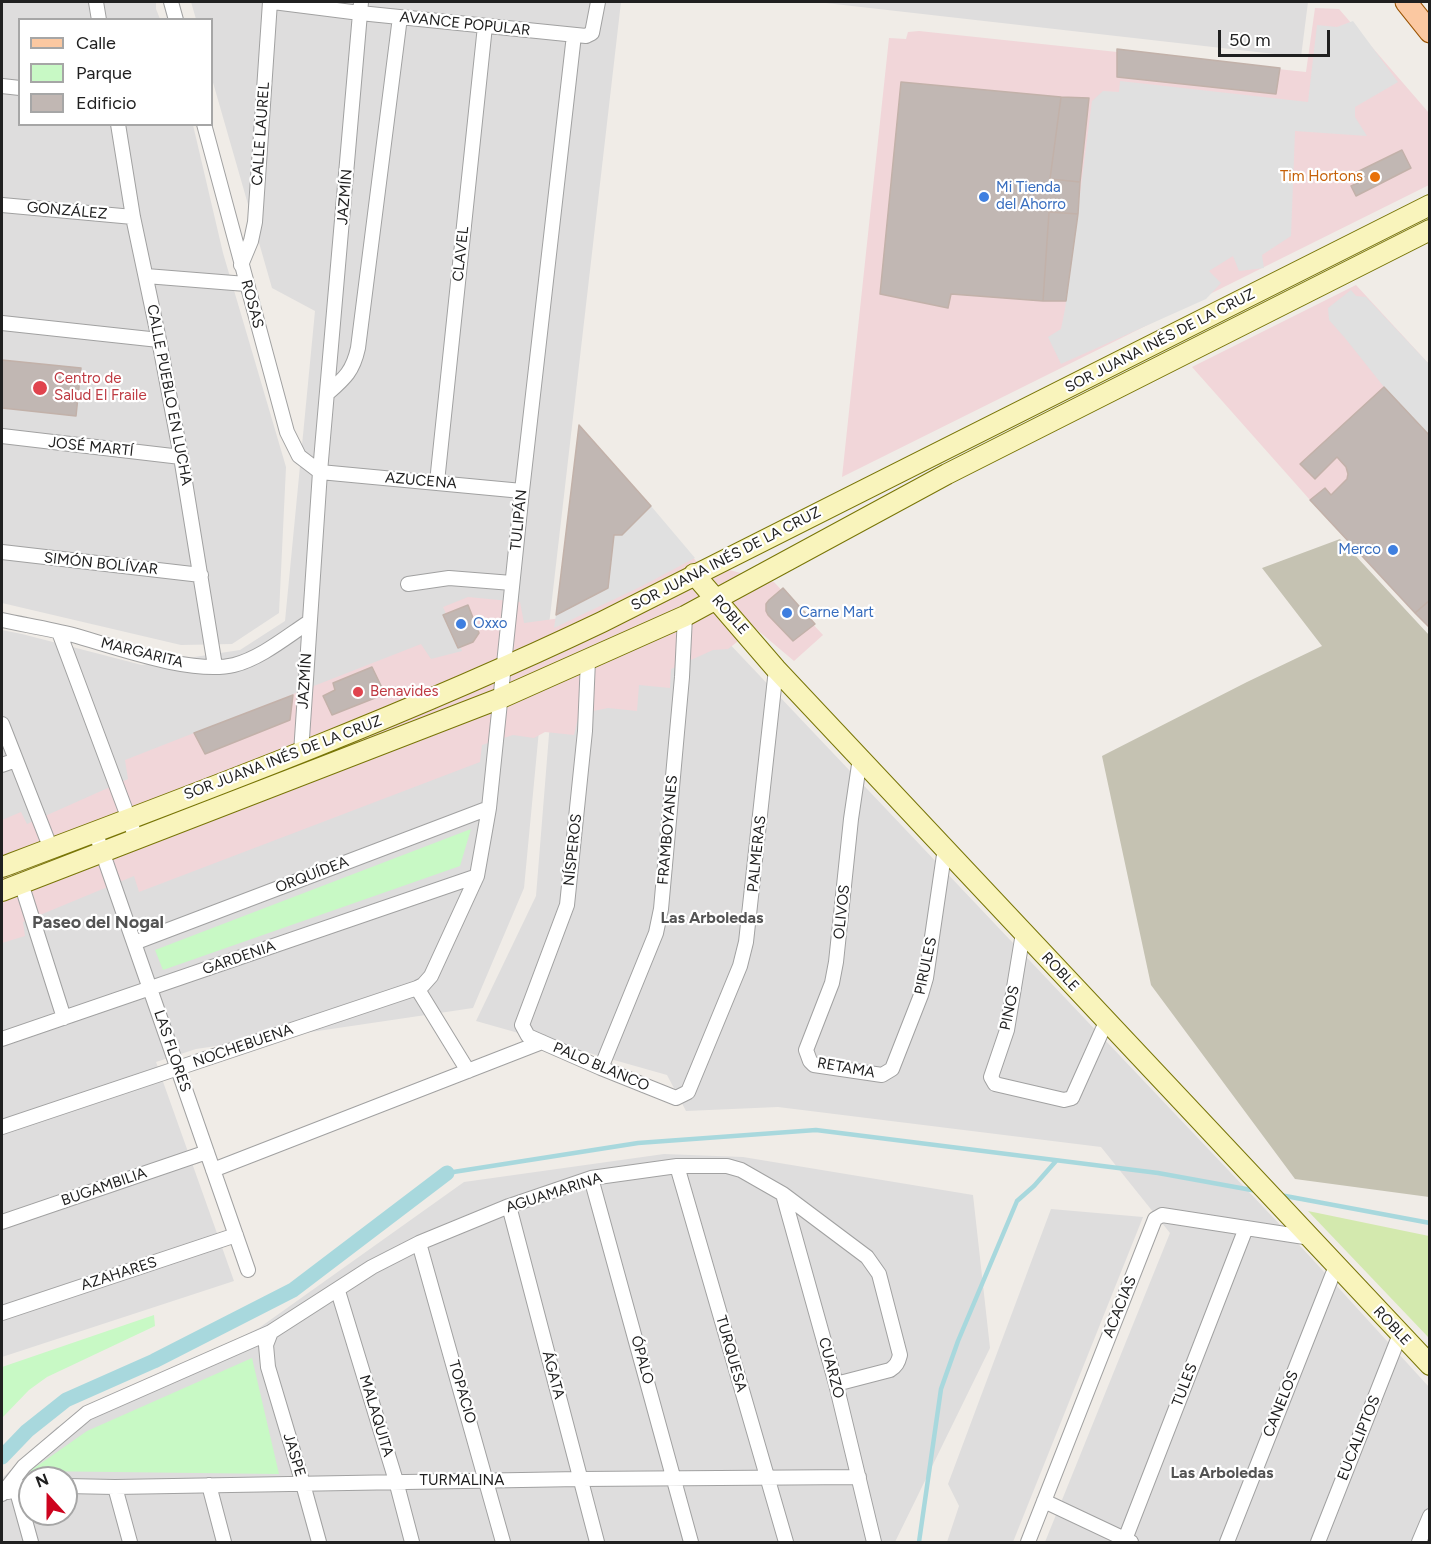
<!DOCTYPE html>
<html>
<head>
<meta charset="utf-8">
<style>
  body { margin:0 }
  #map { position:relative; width:1431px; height:1544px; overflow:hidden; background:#f0ece7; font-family:Figtree,sans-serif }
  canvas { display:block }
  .frame { position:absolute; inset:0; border:3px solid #202020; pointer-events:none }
  .legend { position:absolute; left:18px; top:18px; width:195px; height:108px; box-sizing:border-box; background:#fff; border:2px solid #a6a6a6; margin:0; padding:8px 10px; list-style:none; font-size:18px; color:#202020 }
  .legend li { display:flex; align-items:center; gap:12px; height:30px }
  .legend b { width:30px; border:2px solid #a6a6a6 }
  .north { position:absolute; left:18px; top:1466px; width:60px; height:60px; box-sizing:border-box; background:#fff; border:2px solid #a6a6a6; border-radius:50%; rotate:339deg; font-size:16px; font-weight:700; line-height:24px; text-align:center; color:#202020 }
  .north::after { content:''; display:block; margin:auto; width:21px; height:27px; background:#cd031e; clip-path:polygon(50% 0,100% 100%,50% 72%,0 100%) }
  .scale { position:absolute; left:1218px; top:30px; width:112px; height:27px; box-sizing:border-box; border:3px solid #202020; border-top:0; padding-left:8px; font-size:18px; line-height:21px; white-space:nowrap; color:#202020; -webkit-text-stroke:4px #fff; paint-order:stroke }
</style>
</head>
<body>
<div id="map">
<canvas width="1431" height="1544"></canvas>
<div class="frame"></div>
<ul class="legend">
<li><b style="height:8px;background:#fbc8a1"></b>Calle</li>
<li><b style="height:16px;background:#c8f9c5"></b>Parque</li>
<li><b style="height:16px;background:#c1b7b3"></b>Edificio</li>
</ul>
<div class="north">N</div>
<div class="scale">50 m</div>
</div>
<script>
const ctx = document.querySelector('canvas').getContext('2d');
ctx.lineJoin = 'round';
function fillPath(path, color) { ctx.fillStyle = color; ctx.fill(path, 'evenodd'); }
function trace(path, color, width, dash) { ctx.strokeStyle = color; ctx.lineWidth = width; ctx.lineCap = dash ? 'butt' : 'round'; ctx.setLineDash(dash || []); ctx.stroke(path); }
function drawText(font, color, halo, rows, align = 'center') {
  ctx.font = font + ' Figtree,sans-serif'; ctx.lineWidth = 4.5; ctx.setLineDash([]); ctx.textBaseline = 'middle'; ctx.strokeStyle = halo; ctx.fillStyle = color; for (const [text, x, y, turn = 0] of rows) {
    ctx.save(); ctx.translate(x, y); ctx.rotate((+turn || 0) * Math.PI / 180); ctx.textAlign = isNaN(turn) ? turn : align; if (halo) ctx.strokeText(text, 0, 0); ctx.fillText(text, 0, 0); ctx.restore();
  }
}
fillPath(new Path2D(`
  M2,2H156V9L160,19L20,20V124L193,125L223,253L286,467L279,613L232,644L181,645L2,603Z
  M191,2H621L549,625L524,888L473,1008L196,1049L156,1062L234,1281L2,1357V630L22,634L142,665L240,650L285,621L315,311L272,288L212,79V20L196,19Z
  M817,2H1308L1301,57Z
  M724,638L1303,1249L1429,1387V1542H1045L1170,1233L1101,1147L778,1107L686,1111L667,1075L476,1021L536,896L550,722Z
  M664,1154L743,1157L973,1195L990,1348L895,1542H2V1478L57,1427L259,1328L464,1182ZM30,1478H66V1514H30Z
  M1051,1209L1143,1217L1013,1542H947L959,1506L948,1484Z`), '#dedddd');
fillPath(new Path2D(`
  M1315,8L1339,9L1429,113V185L842,477L889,38L906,39L908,32L919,31L1306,72Z
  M1356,285L1429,364V628L1310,500L1192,367Z
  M582,437L696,561L774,582L823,635L794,661L755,628L728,649L713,650L671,669L670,688L639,685L637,711L608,708L579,714L574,735L545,732L534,738L513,735L482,745L480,762L139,892L134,876L23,922L25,936L2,943V820L21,812L27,824L128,779L125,760L421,644L431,659L462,651L443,607L468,597L520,602L524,623L561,618Z`), '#f1d6d9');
fillPath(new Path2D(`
  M1340,539L1429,635V1197L1295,1179L1151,985L1102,756L1247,682L1322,646L1262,568Z`), '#c5c2b2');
fillPath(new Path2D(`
  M1308,1211L1429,1236V1338Z`), '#d3e9ae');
fillPath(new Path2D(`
  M471,829L460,866L163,970L155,950Z
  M154,1315L155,1326L47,1377L29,1390L2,1418V1367Z
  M252,1358L279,1474L30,1471L87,1431Z`), '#c8f9c5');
fillPath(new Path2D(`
  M1353,21L1398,82L1355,107V117L1367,136L1295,131L1291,236L1262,255L1264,268L1239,271L1233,256L1209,271L1221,283L1206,299L1061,364L1048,337L1061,329L1065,309L1092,101L1103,91L1119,92L1120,81L1308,102L1317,25L1337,27Z
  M1351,290L1356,296L1366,297L1429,364V436L1384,387L1345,338L1329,320L1328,308Z
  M651,506L695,558L642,586L554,628L556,615L608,588L614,535H622Z`), '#e0e0e0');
trace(new Path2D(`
  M447,1173L638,1143L816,1130L1158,1173L1257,1191
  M1280,1195L1430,1223
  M919,1542L941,1389L958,1341L1017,1201L1034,1186L1056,1161`), '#a8d8dd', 4.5);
trace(new Path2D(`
  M2,1457L27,1431L66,1400L154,1361L293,1290L447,1173`), '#a8d8dd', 15);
const building = new Path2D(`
  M1117,49L1280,68L1276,94L1117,77Z
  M901,82L1061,97L1050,179L1080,182L1078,214L1049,212L1043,301L951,294L948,308L880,294Z
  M1061,97L1089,98L1080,182L1050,179Z
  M1402,150L1411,168L1356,196L1351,186L1360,182L1355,173Z
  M1049,212L1078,214L1066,301H1043Z
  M2,360L81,368L76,416L2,408Z
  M1384,387L1430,436V600L1415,613L1310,500L1325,488L1331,495L1347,479L1348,474L1346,467L1337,457L1315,479L1300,464Z
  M579,425L651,506L622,535H614L608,588L556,615Z
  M783,588L815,624L793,641L768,615L766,611V604L769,600Z
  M1430,600V628L1415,613Z
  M468,605L479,633L473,642L458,648L443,615Z
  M372,667L385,694L332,715L323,696L335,690L333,683Z
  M293,695L290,720L205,754L194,733Z`);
fillPath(building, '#c1b7b3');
trace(building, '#c2b1a9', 1.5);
const street = new Path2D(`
  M96,2L99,20
  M171,2L176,20
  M273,2L360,13L586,36L592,33L598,2
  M2,86L20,88
  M118,124L133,217L159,340L181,457L215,666
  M204,124L287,432L299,456L320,472L522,491
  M2,205L133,217
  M241,265L251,241L255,222L270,2
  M146,276L246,284
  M2,323L159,340
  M328,393C345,378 353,371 358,348L400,17
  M2,436L181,457
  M437,482L485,26
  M2,552L201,575
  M408,584L449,578L512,583
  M2,620C25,625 50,629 73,635C116,647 192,675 234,665C261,658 286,637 309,622
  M59,632L136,838
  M588,660L585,731L567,905L522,1025L528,1036L601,1068L676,1098L688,1092L740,966L746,942L776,669
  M2,724L51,849
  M301,753L320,472L361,2
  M860,758L851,819L836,962L832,983L806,1050L810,1061L814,1065L882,1075L892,1069L921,995L926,978L945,848
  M2,765L16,760
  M95,831L248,1270
  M21,883L64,1018
  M1023,933L1007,1030L991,1077L995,1084L1064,1100L1072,1098L1106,1022
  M134,943L489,808
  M417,988L468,1071
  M2,1039L477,876
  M601,1068L656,933L661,909L682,677L685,616
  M2,1127L417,988L423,985L431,976L477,876L489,808L522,491L574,35
  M677,1166L786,1542
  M213,1170L542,1042
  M591,1178L691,1542
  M783,1194L836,1384L874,1542
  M509,1206L597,1542
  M2,1222L207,1152
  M419,1243L503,1542
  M338,1291L396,1481L412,1542
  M2,1313L236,1235
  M209,1485L224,1542
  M66,1486L115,1487L580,1479L859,1477
  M115,1487L130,1542
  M16,1488L31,1542
  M8,1492L30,1485
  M2,1494L24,1466L87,1413L271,1332
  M1044,1501L1131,1542
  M319,1542L303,1484L268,1367L266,1345L271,1332L372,1267L419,1243L509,1206L591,1178L677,1166H727L741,1170L783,1194L867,1257L879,1274L900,1355C898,1363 896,1366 890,1370L836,1384
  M1028,1542L1155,1219L1162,1215L1311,1238
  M1124,1542L1246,1228
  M1227,1542L1336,1266
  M1318,1542L1400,1334
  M1419,1542L1430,1516`);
const secondary = new Path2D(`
  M694,574L776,669L1430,1365
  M2,867C204,791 407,715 602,622L1430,205
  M2,891L501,698L685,616L947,474L1430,230`);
const primary = new Path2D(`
  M1406,2L1430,32`);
trace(street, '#a1a1a1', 16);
trace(secondary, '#787506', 22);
trace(primary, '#9a5302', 23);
trace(street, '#fff', 14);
trace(secondary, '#f9f4bc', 20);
trace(primary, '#fbc8a1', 21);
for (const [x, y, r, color] of [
  [1375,177,6,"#e8710a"],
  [984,197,6,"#3f7fe0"],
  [40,388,8,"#e0444e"],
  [1393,550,6,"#3f7fe0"],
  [787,613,6,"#3f7fe0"],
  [461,624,6,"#3f7fe0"],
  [358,692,6,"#e0444e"]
]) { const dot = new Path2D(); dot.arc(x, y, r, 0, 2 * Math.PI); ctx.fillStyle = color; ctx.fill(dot); trace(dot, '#fff', 2); }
drawText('15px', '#202020', '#fff', [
  ["AVANCE POPULAR",465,24,6],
  ["CALLE LAUREL",261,134,-86],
  ["JAZMÍN",345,197,-85],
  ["GONZÁLEZ",67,211,5],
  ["CLAVEL",461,254,-84],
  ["ROSAS",252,304,75],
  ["SOR JUANA INÉS DE LA CRUZ",1160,341,-27],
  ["CALLE PUEBLO EN LUCHA",169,395,79],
  ["JOSÉ MARTÍ",91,447,6],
  ["AZUCENA",421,481,5],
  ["TULIPÁN",519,520,-84],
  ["SOR JUANA INÉS DE LA CRUZ",726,559,-27],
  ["SIMÓN BOLÍVAR",101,564,6],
  ["ROBLE",730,615,49],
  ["MARGARITA",142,653,14],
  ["JAZMÍN",305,681,-86],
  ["SOR JUANA INÉS DE LA CRUZ",283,758,-21],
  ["FRAMBOYANES",668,830,-85],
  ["NÍSPEROS",573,850,-84],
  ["PALMERAS",757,854,-84],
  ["ORQUÍDEA",312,875,-21],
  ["OLIVOS",842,912,-84],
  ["GARDENIA",239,958,-19],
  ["PIRULES",926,966,-78],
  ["ROBLE",1060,972,47],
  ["PINOS",1010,1008,-78],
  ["NOCHEBUENA",243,1046,-19],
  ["LAS FLORES",172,1051,71],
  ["PALO BLANCO",601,1067,23],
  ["RETAMA",846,1068,10],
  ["BUGAMBILIA",104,1187,-19],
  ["AGUAMARINA",554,1193,-18],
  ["AZAHARES",119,1274,-18],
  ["ACACIAS",1120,1307,-68],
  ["ROBLE",1392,1326,47],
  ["TURQUESA",731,1354,74],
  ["ÓPALO",642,1360,75],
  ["CUARZO",831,1368,75],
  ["ÁGATA",553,1375,75],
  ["TULES",1185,1385,-69],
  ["TOPACIO",462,1392,74],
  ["CANELOS",1281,1404,-68],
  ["MALAQUITA",376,1416,73],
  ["EUCALIPTOS",1359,1438,-68],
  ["JASPE",294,1455,73],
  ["TURMALINA",462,1481]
]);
drawText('15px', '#c56008', '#fff', [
  ["Tim Hortons",1363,177]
], 'right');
drawText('15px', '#366cbe', '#fff', [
  ["Mi Tienda",996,188],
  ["del Ahorro",996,205],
  ["Merco",1381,550,"right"],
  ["Carne Mart",799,613],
  ["Oxxo",473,624]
], 'left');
drawText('15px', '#be3a42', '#fff', [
  ["Centro de",54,379],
  ["Salud El Fraile",54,396],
  ["Benavides",370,692]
], 'left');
drawText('bold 16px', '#535353', '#fff', [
  ["Las Arboledas",712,918],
  ["Las Arboledas",1222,1473]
]);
drawText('bold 18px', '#535353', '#fff', [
  ["Paseo del Nogal",98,923]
]);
</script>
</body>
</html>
